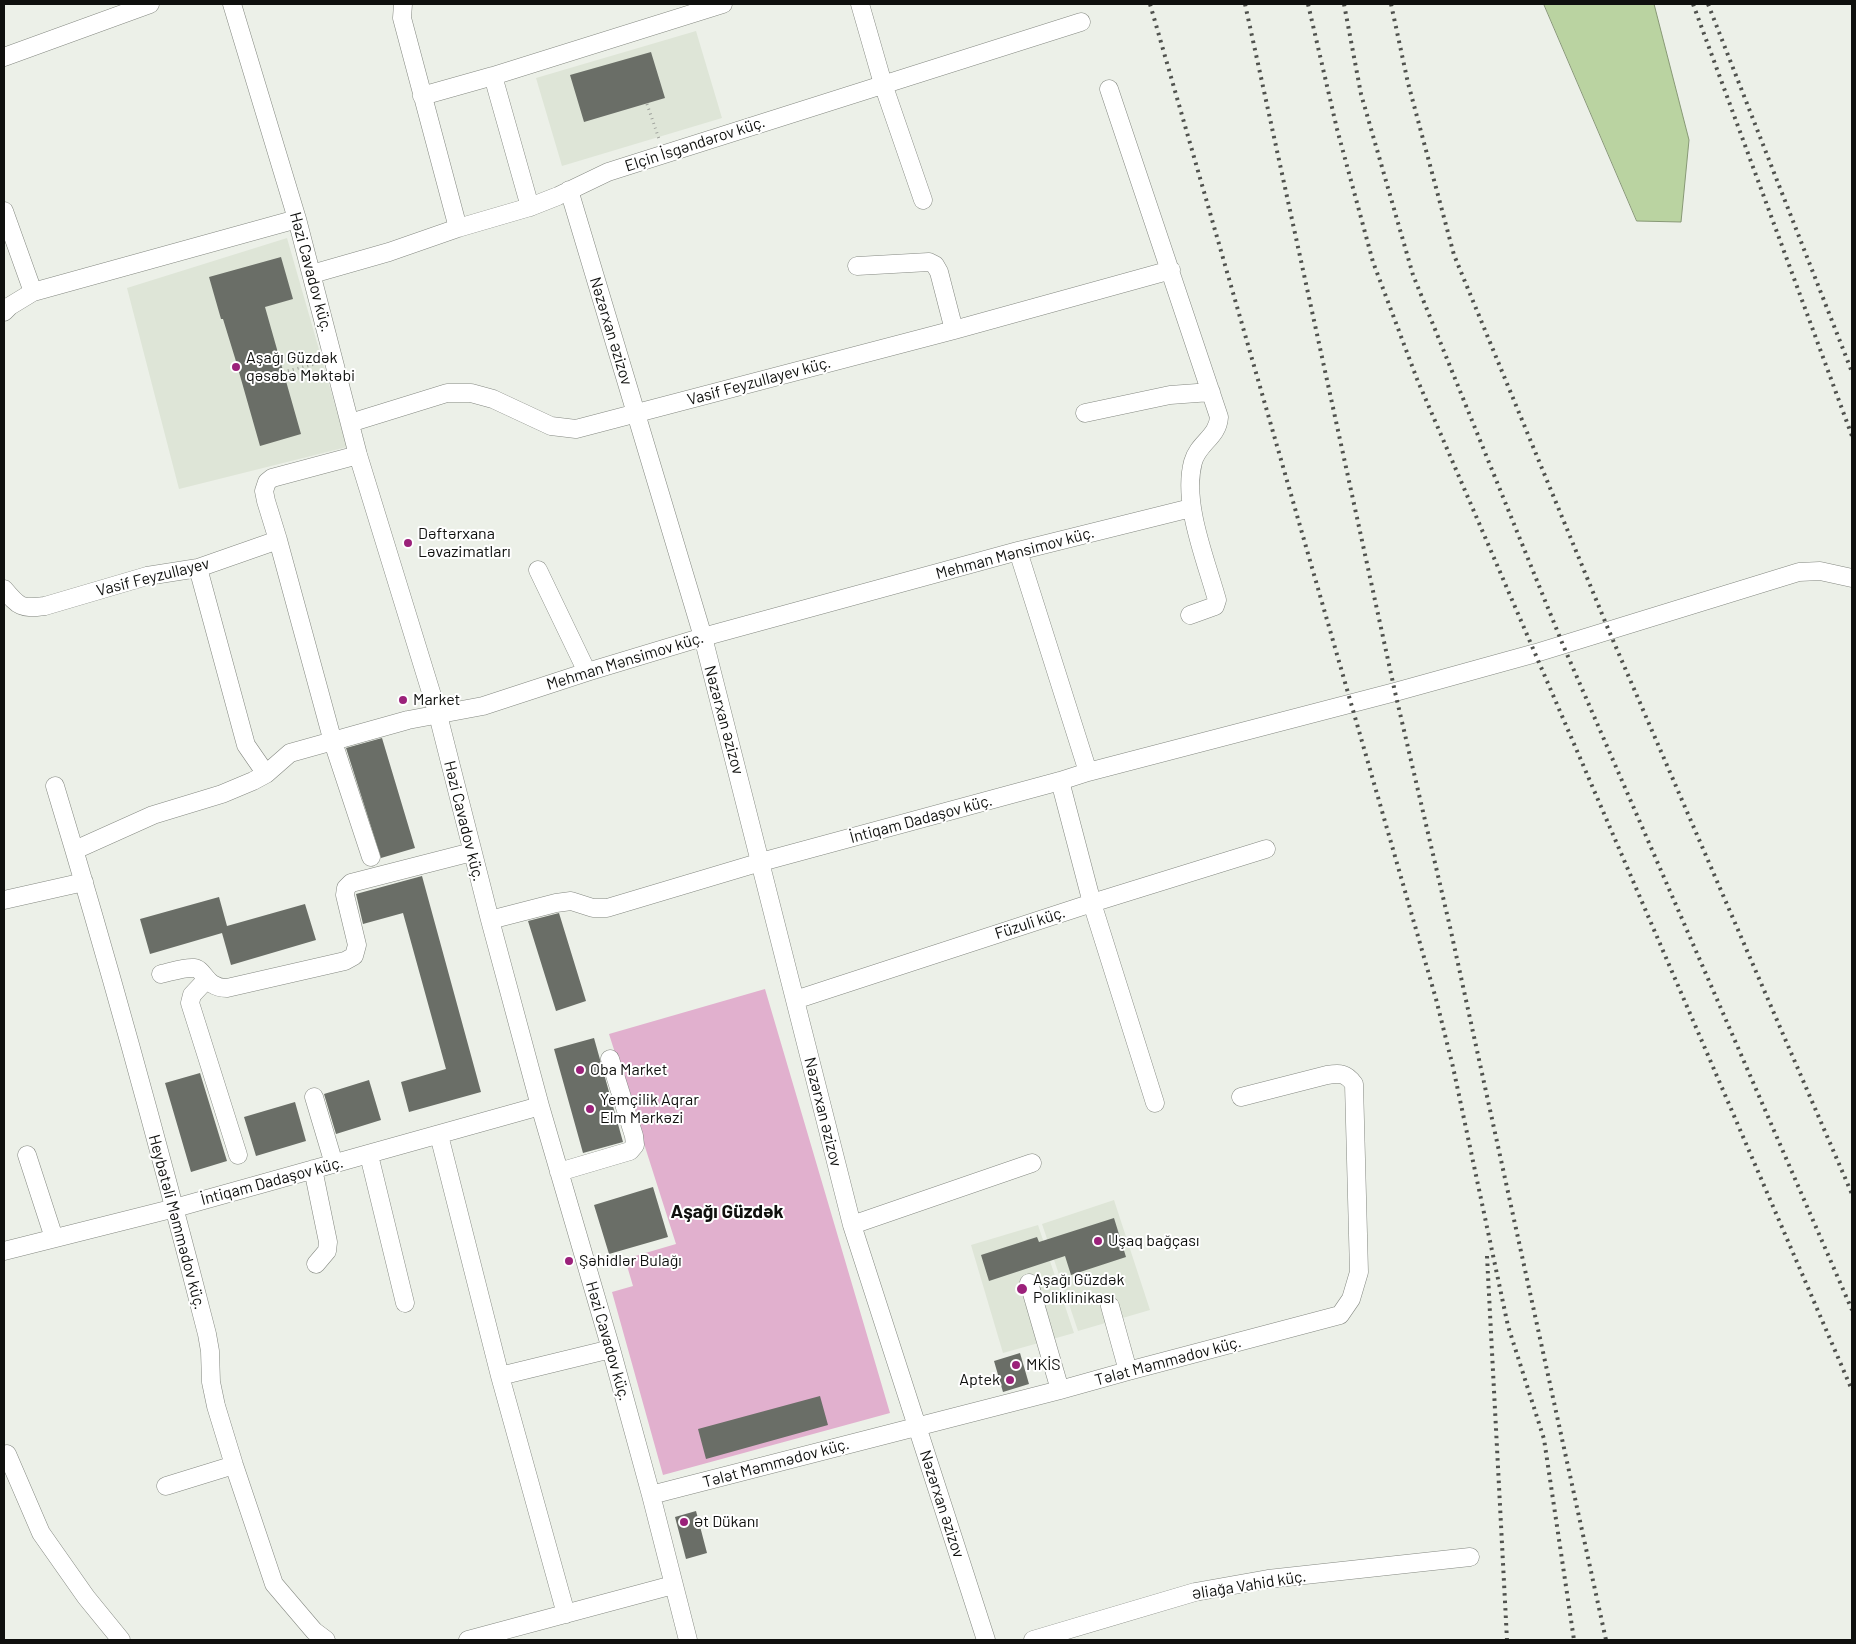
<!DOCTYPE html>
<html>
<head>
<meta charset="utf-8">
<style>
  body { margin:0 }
  #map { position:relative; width:1856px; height:1644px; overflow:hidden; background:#ecf0e8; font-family:Barlow,sans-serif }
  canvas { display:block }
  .frame { position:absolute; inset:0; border:5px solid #0f100e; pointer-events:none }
</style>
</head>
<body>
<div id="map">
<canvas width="1856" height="1644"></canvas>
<div class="frame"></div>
</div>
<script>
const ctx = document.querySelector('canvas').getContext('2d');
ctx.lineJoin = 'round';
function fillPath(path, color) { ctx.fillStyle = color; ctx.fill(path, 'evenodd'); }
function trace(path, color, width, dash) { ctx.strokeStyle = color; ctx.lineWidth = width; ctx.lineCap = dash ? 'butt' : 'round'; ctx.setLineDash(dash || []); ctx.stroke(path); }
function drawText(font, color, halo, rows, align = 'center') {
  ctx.font = font + ' Barlow,sans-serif'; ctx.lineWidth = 4; ctx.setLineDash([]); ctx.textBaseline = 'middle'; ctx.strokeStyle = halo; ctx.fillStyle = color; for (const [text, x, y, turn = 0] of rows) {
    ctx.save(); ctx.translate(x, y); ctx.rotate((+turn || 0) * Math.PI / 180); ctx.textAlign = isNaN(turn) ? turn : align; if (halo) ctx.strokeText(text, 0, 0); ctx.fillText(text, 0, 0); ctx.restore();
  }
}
fillPath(new Path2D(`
  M696,31L722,118L562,166L536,78Z
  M287,238L347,447L179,489L127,288Z
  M1114,1200L1150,1310L1078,1331L1042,1224Z
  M1038,1225L1074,1333L1003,1353L971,1245Z`), '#dee5d7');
fillPath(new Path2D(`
  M765,989L890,1413L663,1475L612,1292L633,1286L625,1259L676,1244L609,1034Z`), '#e1b0ce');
const water = new Path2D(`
  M1544,4H1654L1689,140L1681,222L1637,221Z`);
fillPath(water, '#bad3a1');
trace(water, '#879875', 1);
fillPath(new Path2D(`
  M651,52L665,98L584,122L570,75Z
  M281,257L293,299L265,307L301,434L260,446L235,358L223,319H221L209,277Z
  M382,738L415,848L381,858L346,748Z
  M422,876L481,1092L409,1112L401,1082L446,1069L403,913L363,924L356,894Z
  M219,897L227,926L305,904L316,940L231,965L222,933L150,954L140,919Z
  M559,913L586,1001L556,1011L528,921Z
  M594,1038L623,1142L583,1153L554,1049Z
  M200,1073L227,1161L191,1172L165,1083Z
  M369,1080L381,1120L336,1134L324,1094Z
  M295,1102L306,1141L256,1156L244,1117Z
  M653,1187L668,1237L609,1254L594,1205Z
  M1114,1218L1126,1257L1071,1275L1065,1256L989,1281L981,1255L1037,1237L1039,1242Z
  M1020,1353L1029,1384L1003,1392L994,1361Z
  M820,1396L828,1425L706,1459L698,1429Z
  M696,1511L707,1553L686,1559L675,1517Z`), '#6a6e67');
const minor = new Path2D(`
  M232,4L297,219L358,455L438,715L490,920L540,1106L611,1349L651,1495L688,1640
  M403,4L402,18L458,228
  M860,4L883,84L923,200
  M4,57L150,4
  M493,76L530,207
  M1109,89L1219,417C1218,437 1198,443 1193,462C1182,503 1206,560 1217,600L1215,606L1190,615
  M422,96L493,76L723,4
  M569,190L703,637L852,1225L986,1640
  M4,211L33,292
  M857,266L929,262L935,265L939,272L954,330
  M312,274L389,252L458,228L530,207L558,196L608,172L630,165L1081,22
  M4,312L10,306L33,292L297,219
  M1085,413L1170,395L1211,392
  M350,423L447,393H471L493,399L551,426L576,429L954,330L1171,270
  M358,455L272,478L267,482L264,491L266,501L278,540L333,742L371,857
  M1018,551L1088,772
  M198,568L246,745L266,774
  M538,570L587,672
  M4,589C19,607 21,609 45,606L147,576L198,568L278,540
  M1060,781L1092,903L1155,1103
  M55,786C110,967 160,1150 207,1334L210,1351L211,1382L216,1406L234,1465L274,1584L314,1631L326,1640
  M75,850L153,815L222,794L253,781L266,774L290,753L408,720L483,706L587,672L703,637L1018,551L1191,508
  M4,900L84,882
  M490,920L556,903L571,901L593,908H607L761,862L1060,781L1088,772L1395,692L1536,653L1799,572L1820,571L1852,578
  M161,974C171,972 184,967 194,968C205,969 205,988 227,988L345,961L354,956L357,945L345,895L346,888L351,883L472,852
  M206,980L192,995L190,1003L238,1155
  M795,1000L1092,903L1266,849
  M314,1097L334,1164
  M439,1135L500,1376L566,1614
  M27,1155L54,1238
  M369,1155L405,1303
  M313,1169L328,1242L327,1251L316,1264
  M559,1172L630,1151L635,1145L634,1136L610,1059
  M852,1225L1032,1163
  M4,1251L175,1208L540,1106
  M1029,1283L1060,1390
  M1110,1306L1128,1371
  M500,1376L611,1349
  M7,1454L41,1533L86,1597L121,1640
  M166,1486L234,1465
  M651,1495L1060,1390L1128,1371L1340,1315L1351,1299L1359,1272L1354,1084C1346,1073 1340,1073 1327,1075L1241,1097
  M468,1640L673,1585
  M1033,1640L1195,1592L1268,1579L1470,1557`);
trace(minor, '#848881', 19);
trace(new Path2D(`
  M647,104L659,139
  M283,372L319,363`), '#9ea19b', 3, [1, 4]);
trace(minor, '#fff', 18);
trace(new Path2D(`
  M1150,4L1436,999L1453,1067L1508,1326L1544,1439L1574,1640
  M1245,4L1395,692L1450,927L1606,1640
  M1308,4L1337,129L1373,262L1417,379L1852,1390
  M1344,4L1361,94L1413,275L1563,645L1852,1310
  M1391,4L1408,83L1454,255L1609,631L1852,1194
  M1693,4L1852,436
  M1708,4L1852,372
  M1487,1256L1507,1640`), '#50524e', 4, [2.5, 5]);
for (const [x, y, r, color] of [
  [236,367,5,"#9b217a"],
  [408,543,5,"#9b217a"],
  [403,700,5,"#9b217a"],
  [580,1070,5,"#9b217a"],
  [590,1109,5,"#9b217a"],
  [1098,1241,5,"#9b217a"],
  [569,1261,5,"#9b217a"],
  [1022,1289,6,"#9b217a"],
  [1016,1365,5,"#9b217a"],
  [1010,1380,5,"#9b217a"],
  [684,1522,5,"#9b217a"]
]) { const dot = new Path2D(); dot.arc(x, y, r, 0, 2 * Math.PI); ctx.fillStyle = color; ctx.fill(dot); trace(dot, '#fff', 2); }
drawText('16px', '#0f100e', '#fff', [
  ["Elçin İsgəndərov küç.",695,144,-18],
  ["Həzi Cavadov küç.",311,272,75],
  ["Nəzərxan Əzizov",611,331,73],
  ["Vasif Feyzullayev küç.",759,381,-15],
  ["Mehman Mənsimov küç.",1015,553,-15],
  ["Vasif Feyzullayev",153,577,-14],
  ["Mehman Mənsimov küç.",625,661,-17],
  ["Nəzərxan Əzizov",724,720,75],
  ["İntiqam Dadaşov küç.",921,819,-15],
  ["Həzi Cavadov küç.",464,821,76],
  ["Füzuli küç.",1030,923,-18],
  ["Nəzərxan Əzizov",823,1112,76],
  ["İntiqam Dadaşov küç.",272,1181,-15],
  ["Heybətəli Məmmədov küç.",177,1222,75],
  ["Həzi Cavadov küç.",608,1341,74],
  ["Tələt Məmmədov küç.",1168,1361,-15],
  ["Tələt Məmmədov küç.",776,1463,-15],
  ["Nəzərxan Əzizov",942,1504,72],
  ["Əliağa Vahid küç.",1249,1585,-9]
]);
drawText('16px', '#0f100e', '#fff', [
  ["Aşağı Güzdək",246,358],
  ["qəsəbə Məktəbi",246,376],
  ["Dəftərxana",418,534],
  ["Ləvazimatları",418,552],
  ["Market",413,700],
  ["Oba Market",590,1070],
  ["Yemçilik Aqrar",600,1100],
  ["Elm Mərkəzi",600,1118],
  ["Uşaq bağçası",1108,1241],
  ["Şəhidlər Bulağı",579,1261],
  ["Aşağı Güzdək",1033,1280],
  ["Poliklinikası",1033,1298],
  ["MKİS",1026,1365],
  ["Aptek",1000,1380,"right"],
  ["Ət Dükanı",694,1522]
], 'left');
drawText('bold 19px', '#0f100e', '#fff', [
  ["Aşağı Güzdək",727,1212]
]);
</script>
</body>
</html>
